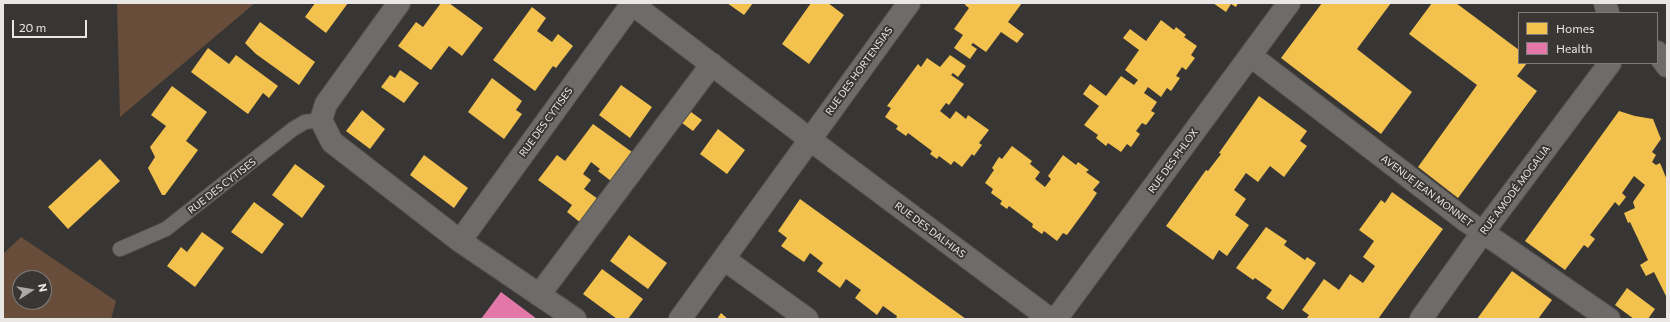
<!DOCTYPE html>
<html>
<head>
<meta charset="utf-8">
<style>
  body { margin:0 }
  #map { position:relative; width:1670px; height:322px; overflow:hidden; background:#383635; font-family:Commissioner,sans-serif }
  canvas { display:block }
  .frame { position:absolute; inset:0; border:4px solid #e9e7e6; pointer-events:none }
  .legend { position:absolute; left:1518px; top:12px; width:140px; height:52px; box-sizing:border-box; background:#393634; border:1px solid #7f7d7b; margin:0; padding:5px 7px; list-style:none; font-size:12px; color:#e9e7e6 }
  .legend li { display:flex; align-items:center; gap:8px; height:20px }
  .legend b { width:20px; border:1px solid #7f7d7b }
  .north { position:absolute; left:12px; top:270px; width:40px; height:40px; box-sizing:border-box; background:#393634; border:1px solid #7f7d7b; border-radius:50%; rotate:78deg; font-size:11px; font-weight:700; line-height:16px; text-align:center; color:#e9e7e6 }
  .north::after { content:''; display:block; margin:auto; width:14px; height:18px; background:#aba9a8; clip-path:polygon(50% 0,100% 100%,50% 72%,0 100%) }
  .scale { position:absolute; left:12px; top:20px; width:75px; height:18px; box-sizing:border-box; border:2px solid #e9e7e6; border-top:0; padding-left:5px; font-size:12px; line-height:14px; white-space:nowrap; color:#e9e7e6; -webkit-text-stroke:3px #393634; paint-order:stroke }
</style>
</head>
<body>
<div id="map">
<canvas width="1670" height="322"></canvas>
<div class="frame"></div>
<ul class="legend">
<li><b style="height:11px;background:#f2c14e"></b>Homes</li>
<li><b style="height:11px;background:#e377a8"></b>Health</li>
</ul>
<div class="north">N</div>
<div class="scale">20 m</div>
</div>
<script>
const ctx = document.querySelector('canvas').getContext('2d');
ctx.lineJoin = 'round';
function fillPath(path, color) { ctx.fillStyle = color; ctx.fill(path, 'evenodd'); }
function trace(path, color, width, dash) { ctx.strokeStyle = color; ctx.lineWidth = width; ctx.lineCap = dash ? 'butt' : 'round'; ctx.setLineDash(dash || []); ctx.stroke(path); }
function drawText(font, color, halo, rows, align = 'center') {
  ctx.font = font + ' Commissioner,sans-serif'; ctx.lineWidth = 4; ctx.setLineDash([]); ctx.textBaseline = 'middle'; ctx.strokeStyle = halo; ctx.fillStyle = color; for (const [text, x, y, turn = 0] of rows) {
    ctx.save(); ctx.translate(x, y); ctx.rotate((+turn || 0) * Math.PI / 180); ctx.textAlign = isNaN(turn) ? turn : align; if (halo) ctx.strokeText(text, 0, 0); ctx.fillText(text, 0, 0); ctx.restore();
  }
}
fillPath(new Path2D(`
  M117,3H255L120,117Z
  M21,237L116,301L111,319H3V254ZM20,278H44V302H20Z`), '#684e3a');
fillPath(new Path2D(`
  M315,3H348L326,33L305,17Z
  M441,3H449L483,28L462,56L449,46L431,70L398,46L416,22L423,27Z
  M727,3H753L744,15Z
  M811,3H828L844,15L809,64L782,44Z
  M966,3H1022L1008,22L1024,34L1017,43L1001,32L986,52L973,43L971,45L977,49L970,59L954,48L963,35L954,29L969,8L965,5Z
  M1213,3H1238L1236,7L1231,4L1226,12Z
  M1322,3H1391L1357,49L1412,92L1381,134L1281,58Z
  M1432,3H1456L1519,50V63H1527L1517,76L1537,91L1458,198L1418,167L1477,85L1409,34Z
  M532,7L546,18L537,31L552,42L558,34L573,46L556,68L553,66L535,91L493,60Z
  M1161,20L1174,30L1176,27L1186,35L1184,37L1197,46L1191,55L1195,58L1186,70L1182,67L1176,76L1180,78L1171,91L1167,88L1161,97L1148,87L1144,93L1157,102L1151,111L1155,113L1146,125L1142,123L1136,131L1140,134L1131,147L1127,144L1121,152L1108,143L1106,146L1096,138L1098,135L1084,125L1099,106L1083,94L1090,84L1106,96L1121,76L1134,85L1138,80L1125,70L1139,50L1123,38L1130,29L1146,41Z
  M260,22L315,62L299,85L256,54L245,43Z
  M208,48L229,64L236,55L278,86L269,98L263,93L248,114L191,72Z
  M950,55L966,66L958,77L953,73L951,75L964,84L949,105L946,103L940,111L950,119L956,111L966,119L968,115L989,130L979,143L982,145L974,156L972,154L962,167L954,161L951,165L939,156L937,159L930,154L932,151L908,133L906,136L896,129L898,126L885,117L891,108L887,106L918,64L921,67L927,58L940,67Z
  M400,70L419,83L404,103L381,87L390,75L395,78Z
  M492,78L522,101L516,110L522,114L504,139L468,112Z
  M621,85L652,107L630,138L599,115Z
  M172,86L207,112L186,141L198,150L165,195H162L148,168L155,157L150,147L166,126L151,115Z
  M1259,96L1307,131L1300,141L1307,146L1284,177L1270,166L1258,182L1246,173L1234,190L1246,199L1235,215L1249,225L1227,256L1219,250L1213,260L1166,226L1206,170L1208,171L1221,154L1219,153Z
  M362,110L385,129L370,149L346,131Z
  M1619,111L1635,116L1653,119L1661,139L1652,152L1656,155L1652,162L1656,165L1660,163L1667,180V298L1654,272L1646,276L1640,265L1648,260L1630,222L1628,223L1624,213L1635,208L1633,202L1645,185L1634,176L1622,193L1626,197L1619,206L1615,202L1590,235L1595,239L1588,248L1584,245L1565,270L1525,241Z
  M691,112L702,120L693,131L682,123Z
  M593,124L632,152L611,181L598,171L600,169L591,162L583,174L591,180L584,189L598,199L581,223L567,212L572,205L538,180L557,155L565,161Z
  M718,129L745,150L727,174L700,154Z
  M1012,146L1032,161L1030,164L1040,172L1035,179L1045,187L1051,179L1048,176L1063,155L1076,165L1078,162L1089,170L1086,172L1100,182L1093,190L1097,193L1089,205L1067,235L1063,233L1057,241L1044,231L1042,234L1032,227L1033,224L1009,206L1007,209L1000,204L1002,201L991,193L993,189L985,183L994,170L992,168L999,157L1002,159Z
  M424,155L468,188L454,208L410,175Z
  M100,159L120,181L68,229L48,207Z
  M295,164L325,186L302,218L272,195Z
  M1392,192L1443,229L1378,319H1306L1309,315L1302,310L1324,279L1339,290L1350,274L1363,283L1375,266L1363,257L1374,241L1359,230L1381,200L1385,203Z
  M800,199L966,319H896L897,316L883,306L877,315L855,298L861,290L846,279L840,288L817,271L823,263L810,253L804,262L781,246L787,238L778,231Z
  M254,202L284,224L262,254L231,232Z
  M1266,227L1287,241L1284,245L1305,260L1307,257L1316,263L1283,310L1266,298L1272,290L1255,278L1253,280L1236,268Z
  M202,232L224,248L195,287L167,266L181,247L187,252Z
  M629,235L667,263L648,289L610,261Z
  M602,269L643,299L628,319H617L583,294Z
  M1512,271L1552,300L1538,319H1477Z
  M1627,288L1655,309L1648,319H1634L1615,305Z
  M721,313L728,319H717Z`), '#f2c14e');
fillPath(new Path2D(`
  M501,292L537,319H481Z`), '#e377a8');
const lane = new Path2D(`
  M120,249L166,229L293,129L305,122L321,120`);
const street = new Path2D(`
  M399,3L326,104L321,120L332,142L460,241L575,319
  M631,3L841,163L1050,319
  M1605,3L1608,13
  M1657,52L1667,66
  M1251,56L1465,220L1609,319
  M460,241L632,4
  M724,259L807,319
  M539,295L712,64
  M680,319L909,3
  M1056,319L1289,3
  M1421,319L1483,232L1610,63`);
trace(lane, '#545352', 16);
trace(street, '#545352', 24);
trace(lane, '#6e6c6b', 14);
trace(street, '#6e6c6b', 22);
drawText('10px', '#e9e7e6', '#393634', [
  ["RUE DES HORTENSIAS",859,71,-54],
  ["RUE DES CYTISES",546,122,-54],
  ["RUE DES PHLOX",1173,161,-54],
  ["RUE DES CYTISES",222,186,-38],
  ["RUE AMODÉ MOGALIA",1515,190,-53],
  ["AVENUE JEAN MONNET",1427,191,37],
  ["RUE DES DALHIAS",930,230,37]
]);
</script>
</body>
</html>
